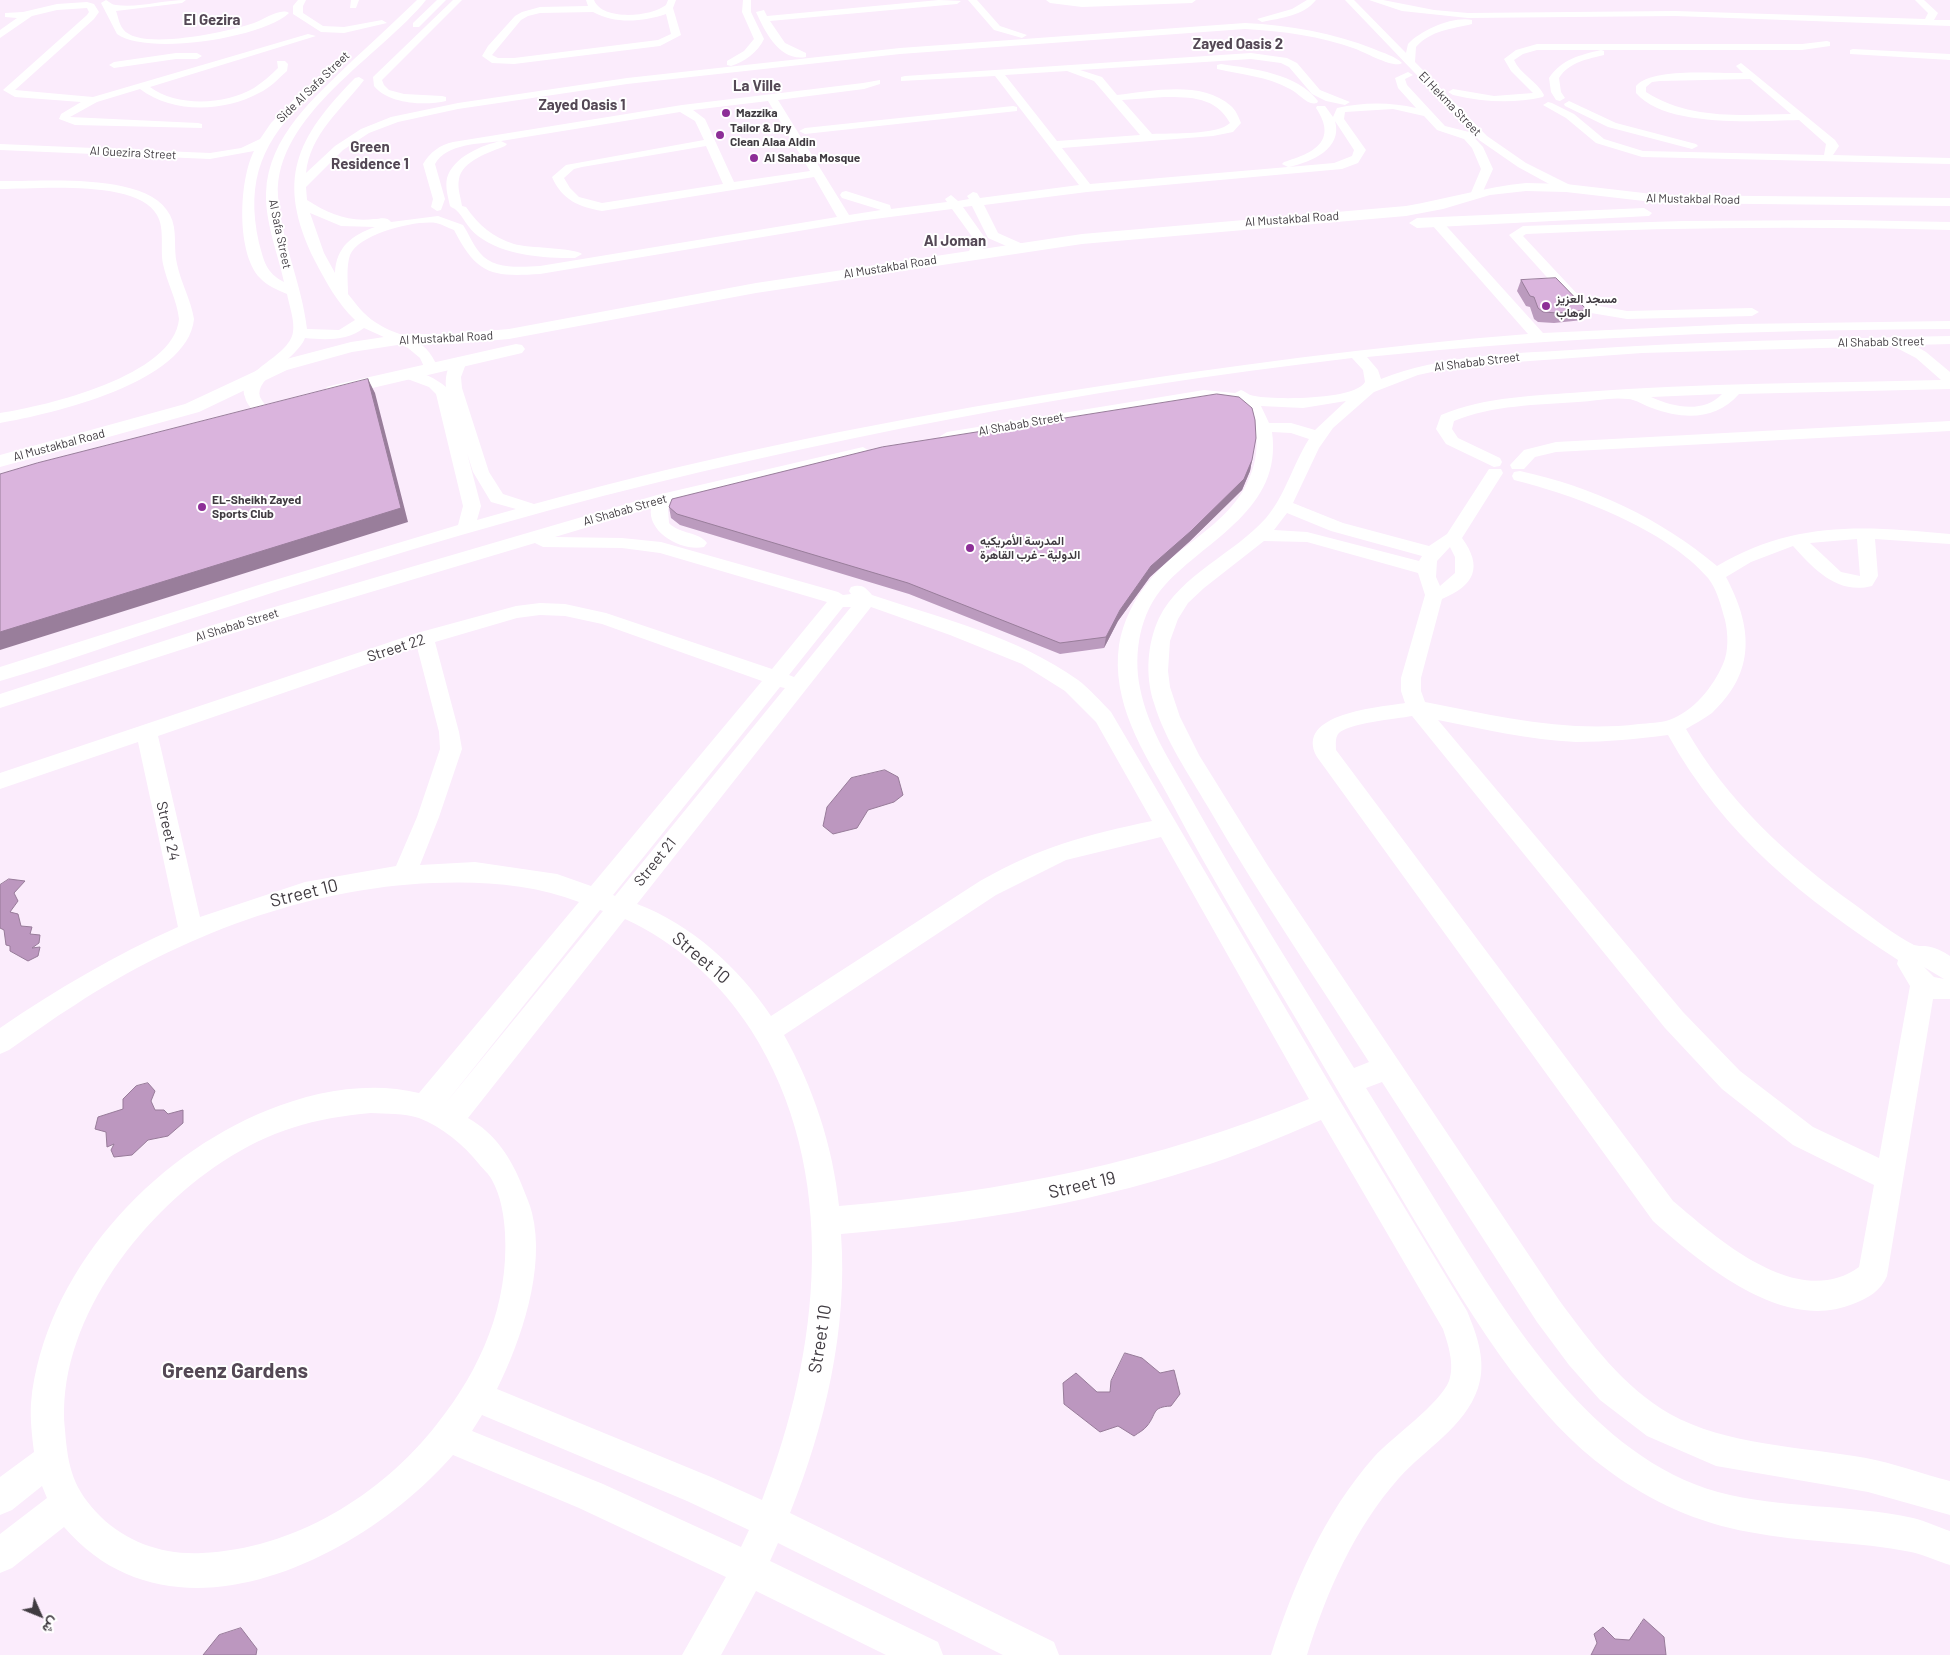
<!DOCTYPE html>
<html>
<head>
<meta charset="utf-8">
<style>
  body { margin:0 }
  #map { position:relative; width:1950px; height:1655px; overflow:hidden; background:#fbecfc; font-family:Barlow,Vazirmatn,sans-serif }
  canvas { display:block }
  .north { position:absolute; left:15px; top:1590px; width:50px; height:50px; -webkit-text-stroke:4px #fff; paint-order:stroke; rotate:134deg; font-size:14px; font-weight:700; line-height:20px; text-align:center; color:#403b41 }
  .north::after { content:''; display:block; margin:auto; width:18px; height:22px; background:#403b41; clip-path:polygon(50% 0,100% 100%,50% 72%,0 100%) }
</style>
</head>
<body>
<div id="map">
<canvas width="1950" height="1655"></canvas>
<div class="north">ش</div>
</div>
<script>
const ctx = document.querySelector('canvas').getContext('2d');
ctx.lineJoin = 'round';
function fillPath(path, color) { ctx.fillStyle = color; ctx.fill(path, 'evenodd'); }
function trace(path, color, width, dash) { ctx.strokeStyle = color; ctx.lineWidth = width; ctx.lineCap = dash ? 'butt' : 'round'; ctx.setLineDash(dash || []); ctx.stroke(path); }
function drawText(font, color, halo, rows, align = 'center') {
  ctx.font = font + ' Barlow,Vazirmatn,sans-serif'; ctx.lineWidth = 4; ctx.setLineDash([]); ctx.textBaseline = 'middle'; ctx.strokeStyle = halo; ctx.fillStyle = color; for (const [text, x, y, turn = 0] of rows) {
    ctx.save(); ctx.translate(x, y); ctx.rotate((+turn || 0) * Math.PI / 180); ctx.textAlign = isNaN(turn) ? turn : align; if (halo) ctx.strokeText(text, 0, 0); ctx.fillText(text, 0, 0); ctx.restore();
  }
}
const water = new Path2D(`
  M885,770L898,777L903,795L894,802L868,810L857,828L833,834L823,826L827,807L851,778Z
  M9,879L25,881L14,893L18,901L10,912L18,914L21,926L32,927L30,934L40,935L39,943L32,948L40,947L38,956L28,961L10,951V946L6,945L4,930L0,928V885Z
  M148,1083L155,1091L151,1101L155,1110H164L168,1114L183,1110V1123L168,1136L148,1140L132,1155L114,1157L111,1150L114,1144L107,1147L106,1132L95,1129L98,1117L123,1109V1099L136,1086Z
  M1125,1353L1142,1358L1160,1373L1174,1370L1180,1394L1171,1406C1151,1407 1157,1414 1147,1426C1144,1430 1138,1433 1134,1436L1118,1426L1100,1432L1064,1404L1063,1383L1076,1373L1097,1392H1110L1111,1381Z
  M1644,1619L1664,1637L1666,1655H1591L1597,1643L1594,1634L1603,1627L1615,1639L1629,1640Z
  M241,1628L257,1649L256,1655H203L219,1635Z`);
fillPath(water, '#bc97bf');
trace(water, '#977b99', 1);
fillPath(new Path2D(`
  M106,0C110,2 112,5 116,5C139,8 163,0 186,0L182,3L116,11C118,16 119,24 123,29C139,52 231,31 254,23C263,20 281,7 289,13C263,38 147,56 117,34L101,3Z
  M298,0H306L303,6V13L323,26L344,27L382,20L387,23L344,33L321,32L293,14V6Z
  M351,0H359L356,8H350Z
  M417,0H426C382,55 274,115 278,196C281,241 302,284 307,329L339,330L355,320C338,304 326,282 315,261C275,180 296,138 355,78L359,77L364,80C342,109 310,134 306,173L335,146L361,129L391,117L458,103L627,78L900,48L1245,23C1290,25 1333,33 1374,49C1383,53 1395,56 1402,63C1395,69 1366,53 1356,49C1320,36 1283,31 1245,29L900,54L627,84L458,109L398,122L369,133L343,150L306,187L307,200C329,214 348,222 374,219C380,219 387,216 391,222L438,216L463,225C469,234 473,245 480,253C494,270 520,267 540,266L837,217L814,177L602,211C579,207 562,200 552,177L566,165L704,140L695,121L680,112L501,141L507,144L505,146C490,152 462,161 459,179C457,188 461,198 462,206L466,207C479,226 493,237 514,244C527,248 576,248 582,254L575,258C543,258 505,256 478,236C468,229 463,216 456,210C454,208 452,208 450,206C448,197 445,187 447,178C453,157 482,145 501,141C480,144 447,143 435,164L445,199L441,210L437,211L431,207L433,199L423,164C430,152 440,145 453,142L682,105L863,83L880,80V84L864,89L778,100L849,215L881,210L842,198L840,195L842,192L846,191L890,205L891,209L947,202L945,199L951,195L958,201L969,199L967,196L973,192L977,193L980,198L1079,185L995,76L901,81V77L905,76L1251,53L1287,58L1297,63L1320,90L1350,102L1345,105L1326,101L1312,94L1289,67L1281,63L1251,59L1080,70L1102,77L1117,95C1152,91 1202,80 1231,106C1236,110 1239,118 1241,123L1233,132L1213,136L1062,148L1090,184L1288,167L1282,164L1284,162C1314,153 1338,141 1316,108L1317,106H1325L1333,117L1337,108C1363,102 1391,102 1416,108L1398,88L1395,78L1408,72L1413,75L1405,79L1407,85L1445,126L1469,132L1483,147L1493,169L1480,198H1472L1470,195L1481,169L1472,148L1464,139L1437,130L1424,116L1393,109L1345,112L1344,119L1366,150L1358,163L1342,169L1087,192L984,205L998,233L1025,245L1027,248L1025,251L1020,252L988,238L972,206L963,207L985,238L982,255L975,259L968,255L973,238L952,209L859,221L540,274C492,277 477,275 454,230C448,228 442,224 436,223C415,220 359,234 350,255C346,267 348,282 348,294C356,304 364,315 375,322C401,340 424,333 438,368L436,371H426L420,358L408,348L364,328C347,341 325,340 305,338C297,359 254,378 260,397C262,401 266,406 269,410L261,415L255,413C252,409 246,403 245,397C236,371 289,358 293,332C295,321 289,305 287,294C278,290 267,286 260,278C236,253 239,180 254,151L210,159L0,150V144L210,153L241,148L260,139L271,123L301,92H309V96C263,140 245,179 259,243C264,261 266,273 284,282C278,254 265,222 266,193C268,136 315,97 353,60C375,40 396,20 417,0ZM1067,71L1094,81L1140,135L1057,141L1005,75ZM1164,97C1191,97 1216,97 1230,123C1218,135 1170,133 1152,134L1122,100ZM768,101L810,171L734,182L705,119L693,110ZM1335,121L1354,150L1352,156L1334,163L1289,167C1311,162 1343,149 1335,121ZM706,146L723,184L602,203L579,197L570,188L564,178L574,169L582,167ZM310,213L341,226L375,227C352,235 336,247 335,273L324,253Z
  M437,0H446L419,27H413V23Z
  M453,0H462L382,80L384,85L389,90L404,94L442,96L446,97V101C425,106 388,104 374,86L373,77Z
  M586,0H594C602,21 651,17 666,5L668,0H676L673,8L681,35L660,46L514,64L492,63L482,56L488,46L515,16L522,12L540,7L588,6ZM593,12C614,24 643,22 666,14L671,34L658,40L514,58H498L492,55L521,20L528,16L540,13Z
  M743,0H751V12L764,39C758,52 744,62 731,66L727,65V61L744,51L754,39L742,12Z
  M939,0L961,1L957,4L770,21L785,43L806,53V57C780,62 765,32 756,12L764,10L767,16Z
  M968,0H977L1000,26L1027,35L1022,38L994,30Z
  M1046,0H1196L1192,3L1082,7L1050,3Z
  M1307,0H1316C1303,16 1281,18 1262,22L1257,19L1292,9Z
  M1345,0H1354L1406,53L1408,44C1421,30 1453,16 1472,20V24C1452,29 1431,30 1416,47L1415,62L1487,136L1526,163L1570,185L1572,188L1570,191H1562L1518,167L1479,140Z
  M1369,0H1383L1434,10L1468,13L1675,11L1925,19L1928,13L1915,0H1924L1938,13L1934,20H1950V26L1675,16L1468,18L1402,11Z
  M87,2L94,4L99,12L94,19L15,90L93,97L308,34L316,36L150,87C177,107 225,105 254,88C263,82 271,75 278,68L277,61H285L288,64L287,71C278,79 270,88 259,93C224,112 173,114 140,89L97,102L70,117L198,123L202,124V128L75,125L59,119L61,114L81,102L15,97L3,90L87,15L89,12L87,8L57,10L32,16L0,38V30L17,18L5,17V13L23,12L57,4Z
  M1827,41L1830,42V46L1802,50H1537L1523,54L1514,60C1520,74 1537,81 1544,95L1543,97C1512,104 1484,102 1453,95L1448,92L1453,89L1494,96L1533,93L1511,71L1504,59L1516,50L1537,44H1802Z
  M1853,49L1950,54V60L1850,54V50Z
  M1601,50L1604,51V55C1588,59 1569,62 1559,78L1561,92L1565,98L1560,101L1556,100L1551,92L1549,78C1562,59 1580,55 1601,50Z
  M176,53H197L202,56L197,59H176L114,68L109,65L114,62Z
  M1741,63L1835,140L1839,146L1833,155L1950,158V164L1642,157L1596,143L1566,118L1543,105L1548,102L1552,103L1574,114L1604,139L1643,151L1824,155L1826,144L1799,120C1756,121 1666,128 1636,93V86C1652,67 1718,74 1743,73L1736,66ZM1750,79L1791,114C1742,115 1689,120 1646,92V87L1652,82L1660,81Z
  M1221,64C1254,69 1296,73 1318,101L1317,103C1307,106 1299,93 1290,89C1267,76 1242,75 1217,69V65Z
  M1569,101L1616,123L1696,144L1698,146L1692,149L1608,127L1565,106L1564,104Z
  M1013,106L1017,107V111L805,134L799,131L805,128Z
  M0,181C42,182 148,171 170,215C178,230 173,248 177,264C181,283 191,300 194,319C188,383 51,414 0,423V413C46,406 174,376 179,319C177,300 167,283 163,264C160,248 165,229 157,215C138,179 36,189 0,189Z
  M1436,218L1440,219L1543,333L1740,324L1950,321V329C1755,330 1561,337 1367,357L1378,370L1381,379C1442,355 1506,354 1571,350C1697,341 1824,339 1950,336V344L1914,345L1926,352L1950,372V389L1739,394C1716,420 1684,420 1652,408C1645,406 1635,399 1628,399C1612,397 1594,401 1578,402C1537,405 1493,405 1454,421L1452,429L1458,438L1500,458L1502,462L1500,466L1494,467L1446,444L1436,429L1441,415C1486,396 1536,396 1583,392C1702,383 1822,383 1941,380L1916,358L1893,346L1642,353L1460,366L1418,375L1374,392L1333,428L1319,448L1293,503L1343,523L1429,546L1447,534L1489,469H1501L1503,473L1462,538C1483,567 1475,585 1442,599L1421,678V691L1425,702C1496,716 1567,733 1639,724C1648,723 1661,723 1669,720C1694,711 1713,687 1723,664C1729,651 1728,633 1725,620C1721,606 1717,589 1708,578C1666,529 1575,495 1514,480L1512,476L1514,472L1520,471C1593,487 1660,518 1717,566C1795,520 1864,526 1950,534V544L1875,539L1878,576L1872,586C1837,595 1814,569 1793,546L1751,562L1726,577C1752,626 1757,671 1712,713C1704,719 1694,724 1686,729C1727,801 1787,856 1854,904C1873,918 1893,934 1914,945C1918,946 1921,946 1925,946C1934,947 1943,951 1950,956V999H1933L1887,1276C1881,1291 1868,1298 1853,1304C1783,1333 1702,1264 1653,1221L1317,757C1293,713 1381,707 1405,703L1401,691V678L1425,595L1418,573L1307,542L1264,541L1204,588L1188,603L1178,619L1170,641L1168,671L1170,687L1180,717L1199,755L1268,866L1559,1300C1590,1342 1623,1387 1670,1414C1725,1445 1804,1447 1866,1458C1894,1463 1922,1474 1950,1481V1515L1868,1492L1716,1466L1647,1436L1600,1400L1569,1365L1537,1322L1382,1082L1366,1088C1393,1132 1420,1175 1447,1219C1511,1322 1593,1457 1718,1492C1782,1509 1849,1504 1913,1518C1926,1521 1938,1527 1950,1531V1565C1937,1561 1925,1555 1911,1552C1858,1541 1803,1543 1749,1532C1698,1523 1651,1502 1609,1471C1571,1444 1540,1408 1512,1372C1476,1324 1446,1272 1415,1221C1376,1155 1337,1090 1299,1024C1256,951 1212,879 1173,805C1159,778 1142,753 1131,725C1121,700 1115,673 1119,645C1123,621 1134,599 1150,580C1186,537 1242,520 1255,460C1259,441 1256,422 1244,406L1224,400H1204L947,442L939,437L947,432L1204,390L1235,393L1241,390C1246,392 1250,396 1255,396C1275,400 1355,400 1365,382L1363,370L1352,358C1083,390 815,439 554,509C432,542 309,581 187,620C124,640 63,663 0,681V667L265,583L458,525L463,506L436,394L429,387L402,377L399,374L402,371C415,368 436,378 446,387C445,376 448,359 460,357L465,358L467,361L461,377L462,388L489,472L503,494L534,504C712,455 893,419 1075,390C1226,366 1376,346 1528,334L1432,225L1430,222ZM1722,394C1703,414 1673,407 1651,397ZM1346,401L1315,430L1291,423H1269L1261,406L1303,408ZM1272,432L1291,433L1309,439C1293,464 1285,496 1266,518C1234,554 1181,574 1159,618C1147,644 1145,676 1154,703C1165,740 1188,773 1208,807C1258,894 1315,977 1369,1062L1354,1068C1299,980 1243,891 1192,800C1172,764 1148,729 1140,688C1133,653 1140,612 1165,585C1207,539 1283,509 1272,432ZM467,453L473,472L491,502L516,509L477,520L481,506ZM1287,513L1331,531L1422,556L1419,561L1307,532L1274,530ZM1857,539L1860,576L1841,572L1810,543ZM1450,547L1455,557V573L1440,586L1436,577L1437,561ZM1412,716L1665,1028L1722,1089L1793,1145L1874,1185L1859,1267C1798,1311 1718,1239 1673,1201L1336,750C1336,744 1335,739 1338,734C1347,723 1397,719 1412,716ZM1438,720C1484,729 1529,740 1576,742C1607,742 1637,739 1668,735C1724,836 1804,899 1898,960L1897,964L1910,986L1879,1158L1813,1127L1740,1071L1683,1012ZM1924,967L1944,979L1934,977Z
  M1843,220L1950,222V230C1809,226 1667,227 1526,234L1523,236L1581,298L1599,306L1627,311L1752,308L1759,312L1752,316L1627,319L1591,313L1571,304L1509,235L1523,226L1683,221Z
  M1950,421V431L1556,452L1535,457L1524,469H1512L1510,465L1524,450L1556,442Z
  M863,447L871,452L869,455L670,502L668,510L669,523C679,534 700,532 707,543L704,547C683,552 647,533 651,508L555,537L622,538L661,542L838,592L843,595L851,594L849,591L851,587C862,584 865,587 872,595C941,618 1018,637 1078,680C1090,689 1101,702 1111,712L1337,1096L1467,1311C1477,1335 1487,1362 1478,1388C1465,1427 1425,1449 1399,1478C1354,1529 1327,1591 1307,1655H1271C1294,1583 1324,1514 1374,1457C1392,1437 1440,1404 1449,1381C1455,1365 1448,1344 1443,1329L1321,1120C1279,1138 1237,1156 1194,1169C1080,1206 960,1224 841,1234C848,1329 825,1426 790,1513L1054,1642L1059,1655H1003L778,1543L770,1561L938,1642L943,1655H886L756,1591L721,1655H682L726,1577L579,1508L453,1455C364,1557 174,1655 64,1527L12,1568L0,1573V1534L47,1498L42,1486L12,1510L0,1515V1477L34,1452C32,1436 30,1419 31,1403C44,1273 151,1157 268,1110C315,1091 369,1081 419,1093L579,902C533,884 482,881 433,883C307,888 180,936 75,1005C52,1019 31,1035 9,1050L0,1054V1028C57,989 115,955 178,927L138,742L0,789V773L417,633L516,606L540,603L565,604L606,613L772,669L827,602L660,553L622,548L543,547L535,543L227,635L0,708V694L213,625L657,495ZM843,607H851L794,677L789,675ZM871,607L950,635L1022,664L1065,691L1096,722L1152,821C1085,835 1040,847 980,881L771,1016C739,968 691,924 637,904ZM540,615L565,616L602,624L762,681L591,886L557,874L475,862L420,865L439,817L462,749L459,732L435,642L517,618ZM417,647L439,732L440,749L417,817L396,866L305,882L200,917L158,736ZM780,687L785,688L615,896L613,895ZM1161,837L1309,1099C1157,1162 1003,1192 839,1206C833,1146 813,1087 784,1035L996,895L1066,860ZM600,910L603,911L445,1104ZM625,919C676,942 721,983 751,1030C841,1171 820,1352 762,1500L711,1477L497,1389C521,1341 546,1268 532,1213C530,1204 526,1196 523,1188C512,1159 495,1133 468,1118ZM371,1113C386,1114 404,1113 419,1118C442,1127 464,1145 479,1164C483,1169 489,1174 492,1180C501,1196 504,1216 505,1233C509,1304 481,1369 437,1424C381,1496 293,1549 202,1553C164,1555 128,1543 101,1517C73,1489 68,1468 65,1430C55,1326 138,1217 222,1162C271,1130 314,1118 371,1113ZM482,1415L687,1501L749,1530L741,1547L603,1484L472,1431Z`), '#fff');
fillPath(new Path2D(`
  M1526,183L1566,184L1661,195L1950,198V206L1661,203L1566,192L1526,191L1490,195L1443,209L1406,216L1082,244L756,293L509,339L452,344H404L352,352L287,370L199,412L0,467V455L185,404L275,362L351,342L404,334H452L509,329L756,283L1082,234L1406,206C1446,199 1485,187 1526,183Z
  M1644,208L1652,213L1649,216L1417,228L1409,223L1417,218Z
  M516,344L522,345L525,349L522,353L334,397L327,395L325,391L327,387L334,385Z`), '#fff');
fillPath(new Path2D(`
  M1521,280L1587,310L1583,320L1554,323L1538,322L1534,319L1530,307L1526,306L1517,291Z
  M1252,460L1250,471L1242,490L1189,542L1150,577L1118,621L1104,648L1060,654L909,594L680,525L671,518L669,507Z`), '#bb9bbe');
fillPath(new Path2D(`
  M368,379L375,393L408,522L0,650V632Z
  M1252,460L1250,471L1242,490L1189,542L1150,577L1118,621L1104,648L1106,637L1120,610L1151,566Z`), '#997e9b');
const building = new Path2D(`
  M1556,278L1587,310L1558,313L1543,312L1538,308L1534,297L1530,296L1521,280Z
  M368,379L401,508L0,632V474L37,463Z
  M1217,394L1239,397L1252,408L1255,420L1256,438L1252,460L1244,479L1191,531L1151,566L1120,610L1106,637L1060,643L908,583L677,514L669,507L672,499L882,447Z`);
fillPath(building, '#dab4dd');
trace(building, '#997e9b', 1);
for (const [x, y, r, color] of [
  [726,113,5,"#8d2e97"],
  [720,135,5,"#8d2e97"],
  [754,158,5,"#8d2e97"],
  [1546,306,5,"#8d2e97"],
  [202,507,5,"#8d2e97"],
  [970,548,5,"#8d2e97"]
]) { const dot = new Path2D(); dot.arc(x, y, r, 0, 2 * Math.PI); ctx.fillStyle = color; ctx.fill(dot); trace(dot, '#fff', 2); }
drawText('12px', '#403b41', '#fff', [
  ["Side Al Safa Street",313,87,-44],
  ["El Hekma Street",1450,104,46],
  ["Al Guezira Street",133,153,3],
  ["Al Mustakbal Road",1693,199,1],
  ["Al Mustakbal Road",1292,219,-4],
  ["Al Safa Street",280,234,78],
  ["Al Mustakbal Road",890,267,-9],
  ["Al Mustakbal Road",446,338,-3],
  ["Al Shabab Street",1881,342,-1],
  ["Al Shabab Street",1477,362,-7],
  ["Al Shabab Street",1021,424,-10],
  ["Al Mustakbal Road",59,445,-15],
  ["Al Shabab Street",625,510,-16],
  ["Al Shabab Street",237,625,-17]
]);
drawText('bold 12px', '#403b41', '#fff', [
  ["Mazzika",736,113],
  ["Tailor & Dry",730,128],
  ["Clean Alaa Aldin",730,142],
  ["Al Sahaba Mosque",764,158],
  ["مسجد العزيز",1556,299],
  ["الوهاب",1556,313],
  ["EL-Sheikh Zayed",212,500],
  ["Sports Club",212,514],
  ["المدرسة الأمريكيه",980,541],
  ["الدولية - غرب القاهرة",980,555]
], 'left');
drawText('bold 15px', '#544855', '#fff', [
  ["El Gezira",212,20],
  ["Zayed Oasis 2",1238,44],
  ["La Ville",757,86],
  ["Zayed Oasis 1",582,105],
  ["Green",370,147],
  ["Residence 1",370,164],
  ["Al Joman",955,241]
]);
drawText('15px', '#403b41', '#fff', [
  ["Street 22",396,648,-18],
  ["Street 24",168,831,77],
  ["Street 21",655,862,-51]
]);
drawText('18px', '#403b41', '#fff', [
  ["Street 10",304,893,-14],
  ["Street 10",701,958,40],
  ["Street 19",1082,1185,-13],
  ["Street 10",820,1339,-81]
]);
drawText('bold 21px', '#544855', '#fff', [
  ["Greenz Gardens",235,1371]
]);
</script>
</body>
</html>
